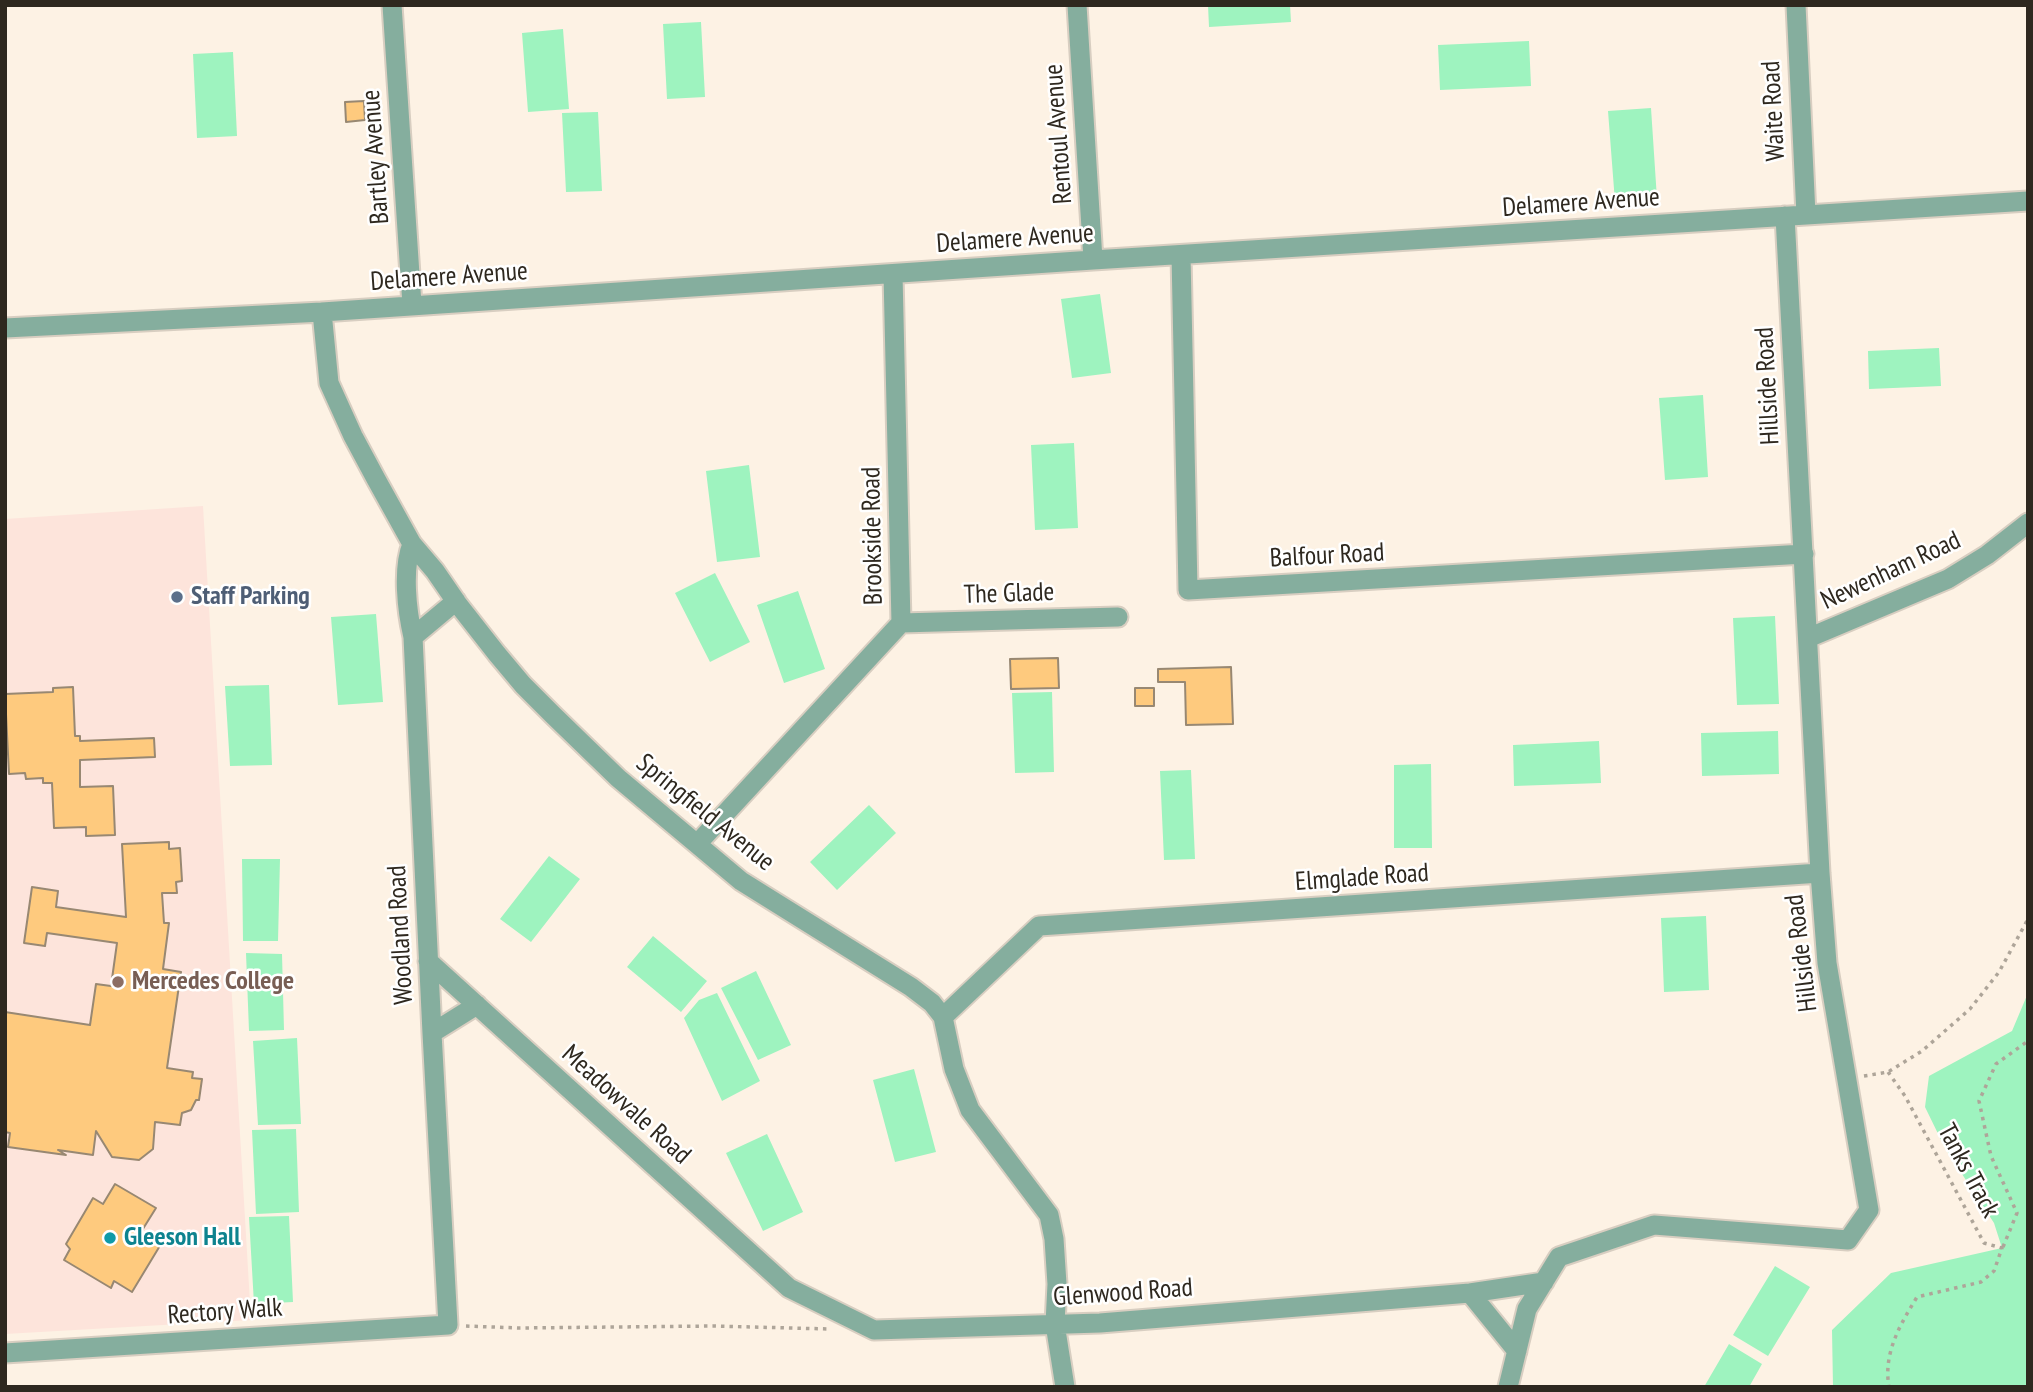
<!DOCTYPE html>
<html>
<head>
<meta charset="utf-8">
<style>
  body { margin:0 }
  #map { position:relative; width:2033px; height:1392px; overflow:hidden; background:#fdf2e4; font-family:"PT Sans Narrow",sans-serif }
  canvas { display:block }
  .frame { position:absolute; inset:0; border:7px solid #2e281f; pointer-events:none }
</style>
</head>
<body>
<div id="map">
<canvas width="2033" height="1392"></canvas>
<div class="frame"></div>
</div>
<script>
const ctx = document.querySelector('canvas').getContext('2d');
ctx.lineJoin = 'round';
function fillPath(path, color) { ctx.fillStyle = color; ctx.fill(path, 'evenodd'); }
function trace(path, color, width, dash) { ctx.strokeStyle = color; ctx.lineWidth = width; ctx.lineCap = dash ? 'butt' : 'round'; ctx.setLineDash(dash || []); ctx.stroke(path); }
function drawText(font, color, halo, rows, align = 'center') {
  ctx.font = font + ' "PT Sans Narrow",sans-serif'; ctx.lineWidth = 5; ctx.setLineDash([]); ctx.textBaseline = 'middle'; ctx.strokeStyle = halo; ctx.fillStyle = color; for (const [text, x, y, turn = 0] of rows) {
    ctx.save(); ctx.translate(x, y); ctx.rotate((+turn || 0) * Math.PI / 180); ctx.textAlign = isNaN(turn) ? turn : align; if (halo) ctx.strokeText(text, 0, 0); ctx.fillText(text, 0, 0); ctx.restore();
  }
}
fillPath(new Path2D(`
  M203,506L251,1320L5,1334V519Z`), '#fde4db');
fillPath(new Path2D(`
  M1208,5H1290L1291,22L1209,27Z
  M701,22L705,97L667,99L663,24Z
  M563,29L569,109L528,112L522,33Z
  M1529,41L1531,86L1440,90L1438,45Z
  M233,52L237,136L197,138L193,54Z
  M1651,108L1657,199L1615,202L1608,111Z
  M598,112L602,191L566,192L562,113Z
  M1100,294L1111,373L1072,378L1061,299Z
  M1939,348L1941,386L1869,389L1868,351Z
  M1703,395L1708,477L1665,480L1659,398Z
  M1074,443L1078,528L1035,530L1031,445Z
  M749,465L760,557L717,562L706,471Z
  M715,573L750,642L710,662L675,593Z
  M798,591L825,669L784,683L757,605Z
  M376,614L383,702L338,705L331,617Z
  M1775,616L1779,704L1737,705L1733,618Z
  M269,685L272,765L230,766L225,686Z
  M1052,692L1054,772L1015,773L1012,693Z
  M1778,731L1779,774L1702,776L1701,733Z
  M1599,741L1601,783L1514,786L1513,745Z
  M1431,764L1432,848H1394V765Z
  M1191,770L1195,859L1164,860L1160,771Z
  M869,805L896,833L837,890L810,862Z
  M549,856L580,879L531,942L500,919Z
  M242,859H280L278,941H243Z
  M1706,916L1709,990L1664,992L1661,918Z
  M653,936L707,981L681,1012L627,967Z
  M246,953L282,954L284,1030L249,1031Z
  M756,971L791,1045L758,1060L721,988Z
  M717,993L760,1081L722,1101L684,1018L699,1000Z
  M2028,993V1387H1833L1832,1330L1891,1273L2002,1248L1994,1223L1945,1148L1925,1107L1929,1076L2012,1031Z
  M297,1038L301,1124L258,1125L253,1041Z
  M914,1069L936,1152L895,1162L873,1080Z
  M296,1129L299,1212L256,1214L252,1130Z
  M767,1134L803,1212L763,1231L726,1153Z
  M289,1216L293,1302L254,1304L249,1217Z
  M1775,1266L1810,1287L1768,1356L1733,1335Z
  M1729,1344L1762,1364L1749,1387H1704Z`), '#9ef3bf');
const building = new Path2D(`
  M364,101L365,120L346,122L345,102Z
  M1058,658L1059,688L1011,689L1010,659Z
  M1231,667L1233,724L1186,725L1185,682H1158V669Z
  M73,687L75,736H80V741L154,738L155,757L80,760V787L113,786L115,835L86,836V827L54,828L52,783H43V778L26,779L25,773L9,774L5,694L53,692V688Z
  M1135,688H1154V706H1135Z
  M169,842V849L180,848L182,881L176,882L177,893H162L164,923H169L163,969L181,972L167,1068L193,1072L192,1078L202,1079L199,1100H196L191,1110L182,1113L180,1125L155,1122L153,1149L139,1160L112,1157L96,1131L93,1155L58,1150L66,1155L8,1147L10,1133L5,1132V1012L90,1025L96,984L111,986L117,943L47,933L45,946L24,943L32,887L58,891L56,907L126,917L122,844Z
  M115,1184L156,1208L141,1232L161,1244L132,1292L114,1281L111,1288L64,1260L70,1249L66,1244L93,1198L103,1204Z`);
fillPath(building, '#feca7e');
trace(building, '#988872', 2);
const minor = new Path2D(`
  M392,5L412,305
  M1077,5L1093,260
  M1796,5L1806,215
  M1181,255L1188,590L1804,554
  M322,312L329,383L353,436L376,479L412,544L435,571L457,603L497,654L523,685L553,715L618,778L741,881L911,987L932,1003L943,1017L954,1069L970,1110L1049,1215L1054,1239L1057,1284L1055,1324L1065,1387
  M5,328L322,312L1093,260L2028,201
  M901,623L1118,617
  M413,637L456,601
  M1808,638L1948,579L1987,555L2028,523
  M698,843L901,623L893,274
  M428,961L789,1288L874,1330L1100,1323L1470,1293L1544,1282
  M943,1017L1039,926L1820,873
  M432,1033L477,1005
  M1470,1293L1517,1351
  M5,1353L448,1325L432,1033L413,637C407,611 402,569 412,544
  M1508,1387L1527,1309L1559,1257L1654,1225L1848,1240L1869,1210L1827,963L1820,873L1785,216`);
trace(minor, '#d8cec1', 23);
trace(new Path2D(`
  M1888,1072L1905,1096L1984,1243L2002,1248L1994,1271L1981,1282L1917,1297C1900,1325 1883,1353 1889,1387
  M1864,1076L1888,1072L1922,1051L1970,1009L1999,972L2028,919
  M2003,1247L2017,1213L1991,1156L1979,1101L1996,1064L2028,1041
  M466,1326L519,1328L714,1326L829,1329`), '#aea599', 3.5, [3.5, 5]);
trace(minor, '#85ae9e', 19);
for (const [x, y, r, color] of [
  [177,597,7,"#5c6f8a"],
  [118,982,7,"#8d6e63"],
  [110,1238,7,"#0f9aa8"]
]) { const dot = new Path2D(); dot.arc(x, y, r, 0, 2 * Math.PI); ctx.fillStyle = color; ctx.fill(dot); trace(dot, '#fff', 2.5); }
drawText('26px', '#2e281f', '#fff', [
  ["Waite Road",1774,111,-93],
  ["Rentoul Avenue",1059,134,-94],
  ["Bartley Avenue",376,157,-94],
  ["Delamere Avenue",1581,203,-4],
  ["Delamere Avenue",1015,239,-4],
  ["Delamere Avenue",449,277,-4],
  ["Hillside Road",1768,386,-93],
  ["Brookside Road",873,536,-91],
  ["Balfour Road",1327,556,-3],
  ["Newenham Road",1891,571,-25],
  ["The Glade",1009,594,-2],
  ["Springfield Avenue",705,813,39],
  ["Elmglade Road",1362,878,-4],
  ["Woodland Road",401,935,-93],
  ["Hillside Road",1802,953,-97],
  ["Meadowvale Road",626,1105,42],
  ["Tanks Track",1968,1171,62],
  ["Glenwood Road",1123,1293,-4],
  ["Rectory Walk",225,1312,-4]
]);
drawText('bold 26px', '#4e5e75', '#fff', [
  ["Staff Parking",191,597]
], 'left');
drawText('bold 26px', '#785e54', '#fff', [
  ["Mercedes College",132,982]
], 'left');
drawText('bold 26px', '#0d838f', '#fff', [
  ["Gleeson Hall",124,1238]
], 'left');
</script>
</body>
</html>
